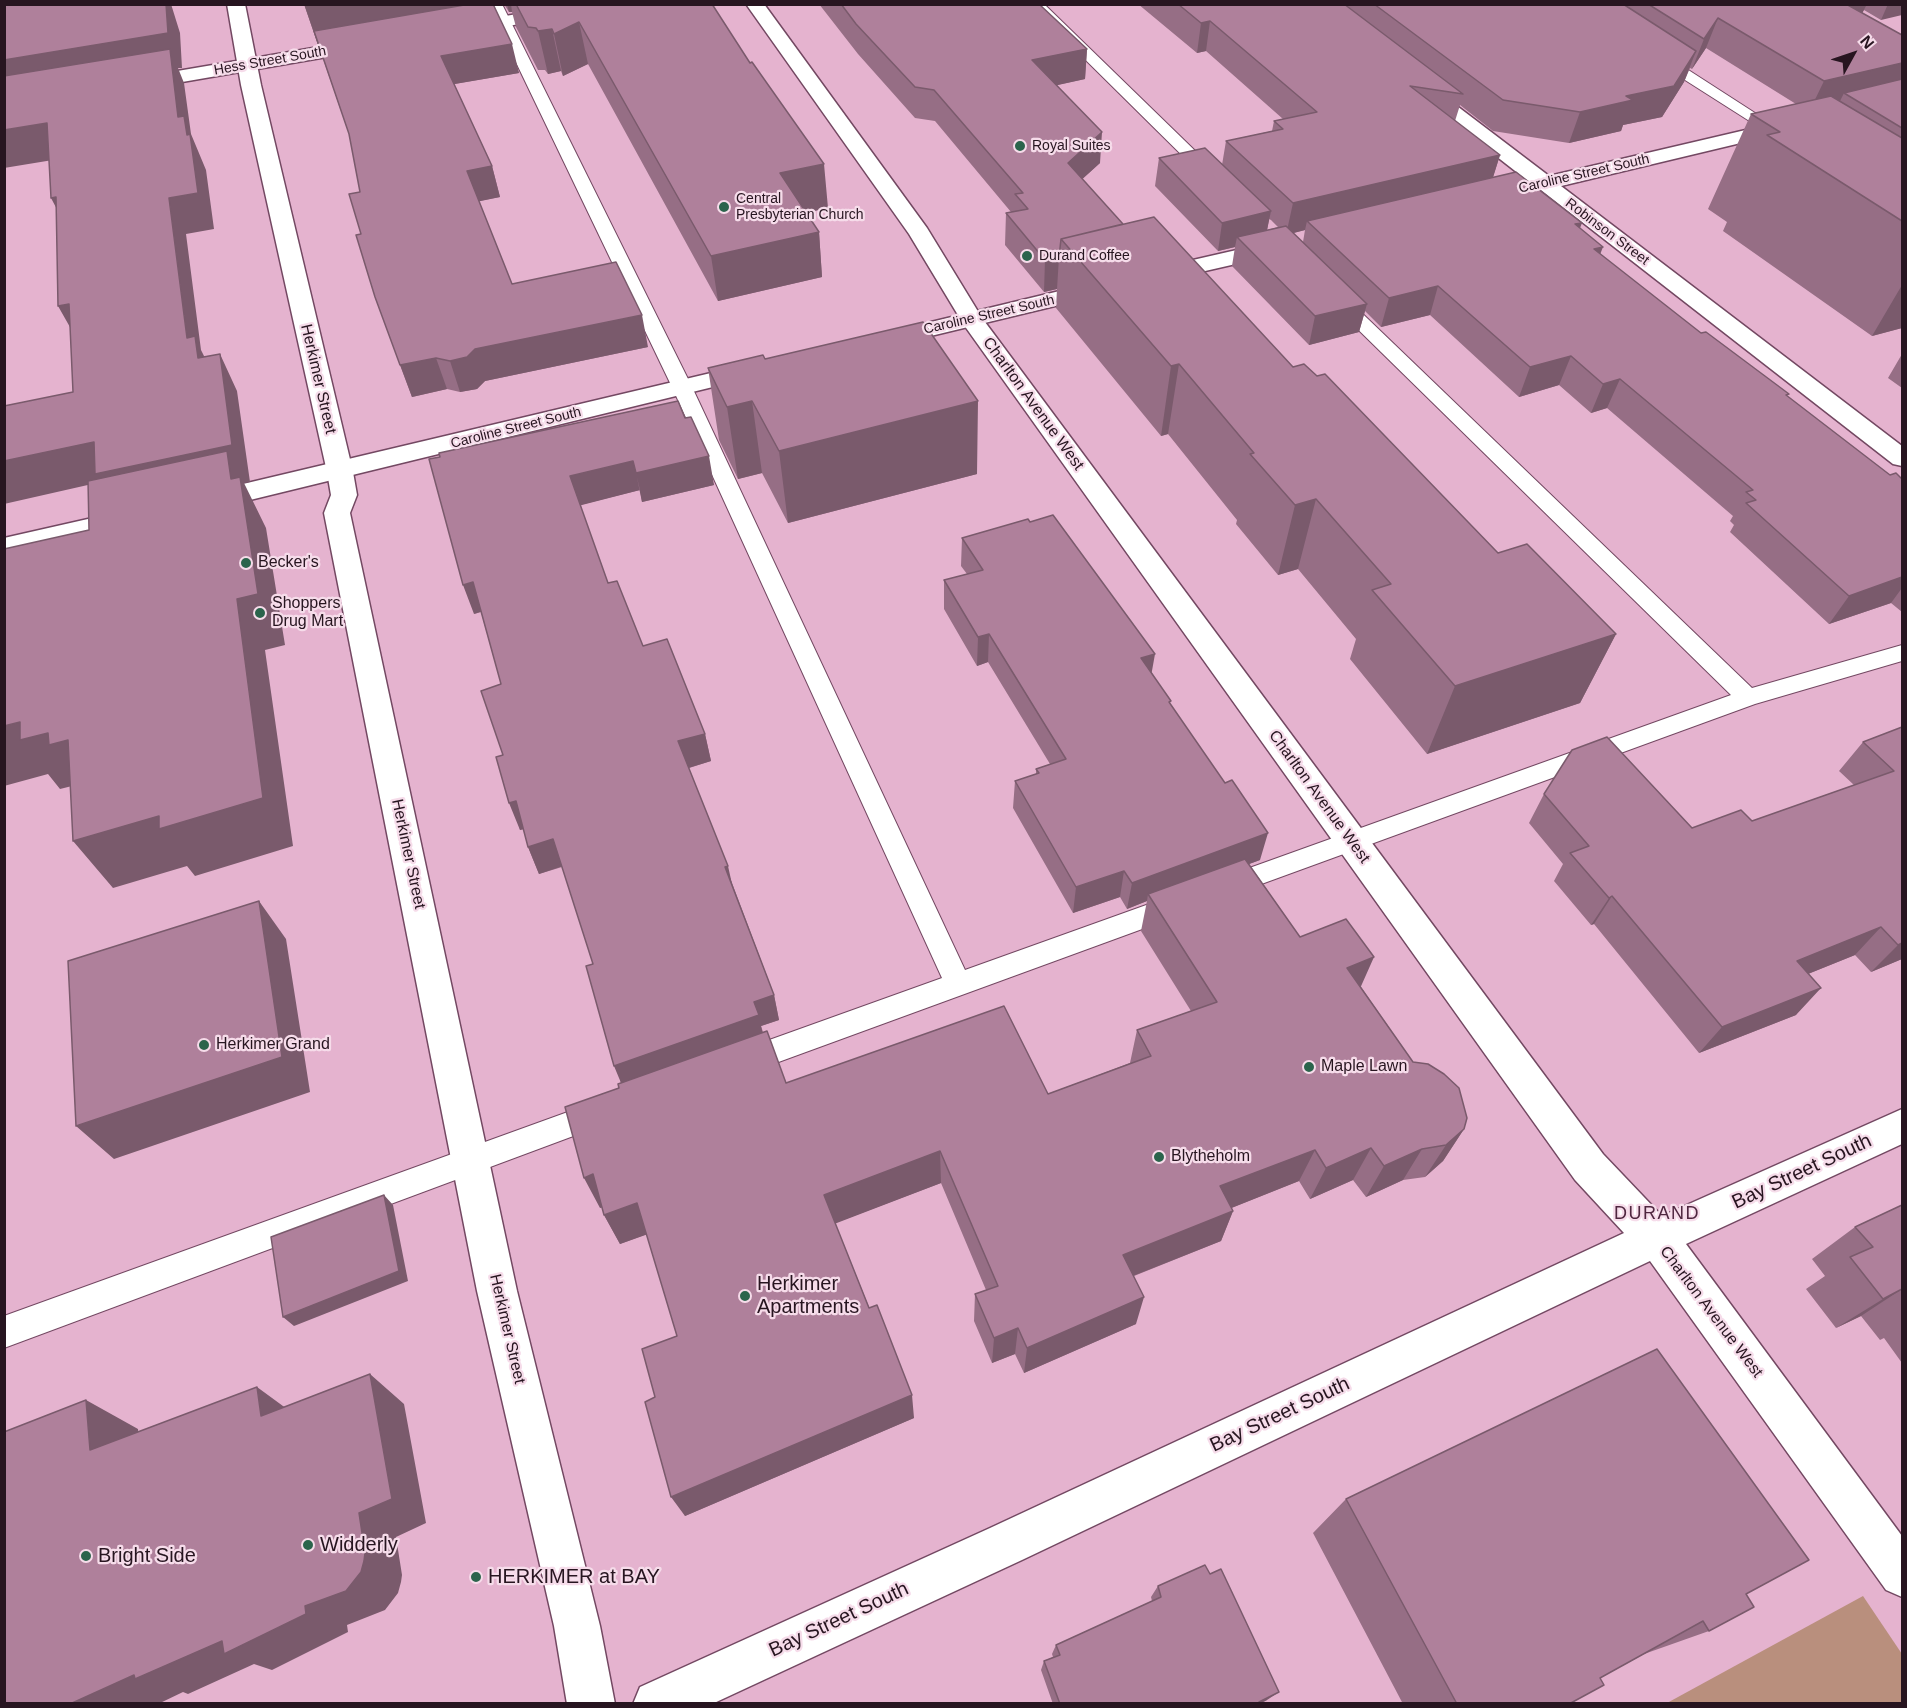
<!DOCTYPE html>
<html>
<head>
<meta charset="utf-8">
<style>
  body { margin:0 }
  #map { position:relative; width:1907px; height:1708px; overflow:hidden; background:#e5b3cf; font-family:Arial,sans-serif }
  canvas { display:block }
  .frame { position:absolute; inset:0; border:6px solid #271520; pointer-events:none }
  .north { position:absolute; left:1823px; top:24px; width:60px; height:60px; -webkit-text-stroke:4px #f6dcea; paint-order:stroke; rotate:50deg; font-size:16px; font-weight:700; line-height:24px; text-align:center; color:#271520 }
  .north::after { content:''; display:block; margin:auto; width:21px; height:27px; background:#271520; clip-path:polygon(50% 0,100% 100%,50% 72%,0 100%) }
</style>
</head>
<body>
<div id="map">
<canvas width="1907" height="1708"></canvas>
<div class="frame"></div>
<div class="north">N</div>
</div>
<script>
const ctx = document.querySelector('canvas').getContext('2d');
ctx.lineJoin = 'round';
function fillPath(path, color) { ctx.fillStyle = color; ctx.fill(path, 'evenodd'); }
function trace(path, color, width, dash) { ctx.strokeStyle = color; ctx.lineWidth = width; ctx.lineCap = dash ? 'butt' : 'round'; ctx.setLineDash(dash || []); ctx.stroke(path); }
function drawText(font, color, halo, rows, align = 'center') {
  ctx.font = font + ' Arial,sans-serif'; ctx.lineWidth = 4.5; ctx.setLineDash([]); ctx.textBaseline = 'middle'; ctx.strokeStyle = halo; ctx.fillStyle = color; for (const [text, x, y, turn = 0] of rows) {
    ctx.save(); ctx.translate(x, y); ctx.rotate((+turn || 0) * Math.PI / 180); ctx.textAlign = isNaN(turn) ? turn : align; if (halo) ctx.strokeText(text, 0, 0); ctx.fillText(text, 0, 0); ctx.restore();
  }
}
fillPath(new Path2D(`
  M1863,1596L1902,1654V1703H1667Z`), '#b98f7d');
const service = new Path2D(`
  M488,4H502L692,387L965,970L1177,894L1186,897L1190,905L1186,913L743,1075L733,1071L729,1062L733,1053L942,978L672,387Z
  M1029,4H1044L1219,174L1221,177L1219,180H1207Z
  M1657,52L1662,53L1786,133L1783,136H1773L1652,59L1650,56Z
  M1337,294L1343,295L1752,688L1902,645V661L1755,704L1234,894L1225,898L1216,894L1212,887L1216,880L1731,695L1331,303L1328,299L1331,295Z
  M601,1100L611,1104L616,1113L611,1122L4,1348V1316Z`);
const minor = new Path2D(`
  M572,4H615L606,9L456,35L450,34L447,30L450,26L456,25Z
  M366,39L373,41L375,45L373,49L136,90L129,88L126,84L129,80L136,78Z
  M1421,82L1428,84L1549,176L1784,121L1791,123L1794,127L1791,131L1561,186L1902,446V466L1893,464L1541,190L1490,202L1483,200L1479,196L1483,192L1528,181L1414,92L1411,88L1414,84Z
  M1276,241L1284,243L1287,248L1284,253L1157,282L1149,280L1146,275L1149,270Z
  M1101,281L1109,283L1112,288L1109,293L885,347L877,345L873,340L877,335Z
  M753,363L762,365L765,370L762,375L205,511L196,508L192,502L196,496L205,493Z
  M132,509L142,512L145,518L142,524L4,556V538Z`);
const tertiary = new Path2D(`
  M227,4H245L261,85L353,472L357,495L350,513L517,1291L600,1626L615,1704H567L554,1626L477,1291L324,513L331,495L327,472L241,85Z
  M746,4H764L927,228L982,318L1603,1154L1662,1216L1902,1109V1144L1686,1244L1902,1536V1597L1886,1590L1650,1261L1022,1560L712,1704H633L640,1687L990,1528L1624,1233L1575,1180L964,325L909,234Z`);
trace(service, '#734862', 2);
trace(minor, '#734862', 3);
trace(tertiary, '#734862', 3);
fillPath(service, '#fff');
fillPath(minor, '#fff');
fillPath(tertiary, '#fff');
fillPath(new Path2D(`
  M304,4H493L519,73L454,84L492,166L500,197L479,201L512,284L648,347L485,381L477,389L460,392L447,389L412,397L375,297L361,234L360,192L349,134Z
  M504,4H712L828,208L806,213L819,232L822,277L718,301L588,64L563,76L561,71L548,74L545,70H538L516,27L512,12H509Z
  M819,4H1039L1087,49L1085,79L1057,85L1100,163L1082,179L1123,224L1293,367L1498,553L1616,634L1580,703L1427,754L1350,659L1356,639L1298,569L1278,575L1236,524L1237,520L1168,434L1161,436L1056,308L1057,289L1044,292L1005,245L1006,213L1011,212L935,121L915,118L858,54Z
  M1138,4H1902L1881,20L1864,10L1862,13L1902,35V328L1872,336L1723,231L1727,222L1708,209L1751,114L1796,104L1706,48L1692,69L1690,68L1684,82L1662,117L1623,125L1621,131L1569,143L1493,131L1460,105L1455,121L1500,155L1493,177L1580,228L1600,254L1701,333L1788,397L1890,475L1902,479V612L1891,603L1829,624L1730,532L1734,525L1730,521L1733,516L1607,408L1591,413L1559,385L1519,397L1430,315L1381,327L1365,311L1359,332L1309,345L1232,266L1235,247L1218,251L1155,186L1159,158L1222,165L1226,141L1272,131L1274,121L1283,119L1206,51L1197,53ZM1269,219L1271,220L1278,227L1267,230ZM1305,230L1303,242L1293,233Z
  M1902,354V388L1888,378Z
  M765,359L977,474L788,523L762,473L738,479L719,440L708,368Z
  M678,401L714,485L642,502L640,490L580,505L608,583L643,646L705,734L711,761L689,768L774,995L779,1020L761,1026L763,1032L786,1083L1048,1094L1130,1063L1137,1030L1191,1011L1141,931L1147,901L1127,909L1120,897L1073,913L1013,808L1015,781L1036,774V769L1050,764L988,662L977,666L944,609V580L967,574L961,566L962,538L1152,673L1260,860L1249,864L1300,937L1361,987L1413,1062L1464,1129L1443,1161L1425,1177L1403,1180L1366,1197L1353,1180L1310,1199L1299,1181L1231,1208L1233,1211L1221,1241L1134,1276L1136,1324L1024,1373L1015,1354L992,1363L974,1321L975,1294L986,1290L941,1183L835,1223L914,1418L685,1516L655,1397L677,1336L647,1234L620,1244L604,1215L602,1207L600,1208L619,1088L621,1083L593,964L562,867L539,874L528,847L524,829L520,830L503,755L501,684L481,612L474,614Z
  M1902,727V959L1871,972L1855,955L1808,974L1796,1015L1699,1053L1594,924L1591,925L1554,881L1563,864L1529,823L1544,794L1692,828L1752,821L1854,785L1839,771L1863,742Z
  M1902,1205V1363L1884,1338L1880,1340L1861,1316L1836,1328L1806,1289L1825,1276L1812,1259L1855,1227Z
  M1346,1499L1746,1594L1709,1631L1644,1654L1600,1678L1569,1704H1403L1313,1533Z
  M1158,1586L1267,1700L1260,1704H1053L1041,1670L1044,1661L1053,1657L1052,1654L1056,1645L1152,1601L1151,1597Z`), '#966e85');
fillPath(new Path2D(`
  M166,4H171L180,33L182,68H178L184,83L191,134L206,170L214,229L186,234L201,350L213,374L217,395L187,338L169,198L198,193L4,98V60Z
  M304,4H488L318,45Z
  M507,4H511L512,12H509Z
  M1840,4H1867L1856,25Z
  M1888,4H1902V15L1881,20Z
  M1718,18L1706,48L1692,69L1704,39Z
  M1210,21L1206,51L1197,53L1201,23Z
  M579,22L588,64L563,76L554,34Z
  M552,29L561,71L548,74L538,31Z
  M512,44L519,73L449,85L441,56Z
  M1087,49L1085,79L1031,91L1032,60Z
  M1696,51L1684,82L1662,117L1623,125L1621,131L1569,143L1580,112L1626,96Z
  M1902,63V90L1844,93L1838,105L1809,112L1824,81Z
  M47,123L65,158L4,168V130Z
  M1102,132L1100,163L1066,194L1068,163Z
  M1500,155L1490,187L1307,221L1305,230L1286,235L1293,203Z
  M824,164L828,208L784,217L780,173Z
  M492,166L500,197L476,202L467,171Z
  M56,197L70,234L51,198Z
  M1271,211L1265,240L1237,237L1235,247L1218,251L1222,223Z
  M1582,223L1571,251L1575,224Z
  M819,232L822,277L718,301L711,256Z
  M1603,247L1592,275L1594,249Z
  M1059,257L1057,289L1044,292L1045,260Z
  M1902,285V328L1872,336Z
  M1438,286L1430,315L1381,327L1389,298Z
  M69,304L79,343L58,306Z
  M1367,304L1359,332L1309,345L1315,316Z
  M642,315L648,347L485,381L477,389L460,392L450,361L475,349Z
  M220,354L237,391L250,482L244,483L266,528L285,645L265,650L293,846L195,876L187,866L113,888L73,841L101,482L4,504V461Z
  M1571,356L1559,385L1519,397L1530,367Z
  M436,358L447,389L412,397L400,365Z
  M1179,364L1168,434L1161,436L1171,366Z
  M1620,379L1607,408L1591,413L1603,384Z
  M752,401L762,473L738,479L727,407Z
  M978,401L977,474L788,523L779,451Z
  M709,456L714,485L642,502L636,473Z
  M633,461L640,490L578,506L570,476Z
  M1316,499L1298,569L1278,575L1295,505Z
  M1902,577V588L1891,603L1829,624L1849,596Z
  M473,582L483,611L474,614L463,585Z
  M989,634L988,662L977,666L978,637Z
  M1616,634L1580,703L1427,754L1455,686Z
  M1155,654L1150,682L1141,658Z
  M20,722L68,740L80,784L60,789L48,774L4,786V726Z
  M705,734L711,761L685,769L678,741Z
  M516,801L527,828L520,830L509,803Z
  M1268,833L1260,860L1152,900L1148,894L1147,901L1127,909L1132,883Z
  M553,839L563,866L539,874L528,847Z
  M728,866L734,893L725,867Z
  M1124,871L1120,897L1073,913L1076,887Z
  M1612,896L1594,924L1591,925L1609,898Z
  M259,901L286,939L310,1092L114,1159L76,1126Z
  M1881,927L1855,955L1773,988L1797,961Z
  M1902,943V959L1871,972L1898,945Z
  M1374,957L1358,993L1347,968Z
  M1821,988L1796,1015L1699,1053L1722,1027Z
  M774,995L779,1020L761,1026L764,1040L624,1090L614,1066L754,1002Z
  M1464,1129L1443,1161L1425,1177L1446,1145Z
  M1371,1148L1353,1180L1310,1199L1326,1168Z
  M1422,1149L1403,1180L1366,1197L1384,1166Z
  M1315,1150L1299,1181L1209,1217L1220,1186Z
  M940,1151L941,1183L829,1226L824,1195Z
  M593,1174L609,1205L600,1208L584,1178Z
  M384,1195L393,1205L408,1281L294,1326L283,1317Z
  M637,1203L651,1233L620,1244L604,1215Z
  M1233,1211L1221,1241L1115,1283L1123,1255Z
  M1902,1289L1861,1316L1836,1328L1883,1299Z
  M1144,1297L1136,1324L1024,1373L1027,1348Z
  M1018,1328L1015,1354L992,1363L994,1338Z
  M370,1374L404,1404L426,1523L396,1537L402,1575L401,1582L398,1593L385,1610L347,1625L348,1632L272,1670L254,1664L188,1694L183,1692L158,1704H70L134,1675L222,1641L305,1606L359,1513Z
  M257,1387L298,1417L261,1416Z
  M912,1395L914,1418L685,1516L671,1497Z
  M86,1400L138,1429L142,1477L90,1450Z
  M1279,1692L1267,1700L1259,1704H1256Z`), '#7a5a6c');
const building = new Path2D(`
  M4,4H166L168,33L4,60Z
  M470,4H493L512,44L441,56L492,166L467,171L512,284L616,262L642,315L475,349L467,357L450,361L436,358L400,365L375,297L356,235L361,234L349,194L360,192L349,134L314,31Z
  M516,4H712L750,63L752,62L824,164L780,173L819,232L711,256L579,22L554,34L552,29L538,31L536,28L528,27Z
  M841,4H1039L1087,49L1032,60L1102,132L1068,163L1123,224L1061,239L1059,257L1045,260L1006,213L1028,209L1015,194L1023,193L934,90L915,87L856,24Z
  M1178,4H1344L1463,94L1410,86L1500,155L1293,203L1226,141L1283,129L1274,121L1317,112L1210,21L1201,23Z
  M1374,4H1623L1696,51L1674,86L1626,96L1633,100L1580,112L1503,100Z
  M1648,4H1846L1902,35V63L1824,81L1718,18L1704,39Z
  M170,49L178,117L184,116L187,135L190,134L198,193L169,198L187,338L195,336L198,358L220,354L232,445L95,474L94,442L4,461V406L73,392L69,304L58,306L56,197L51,198L47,123L4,130V76Z
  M1902,79V128L1844,93Z
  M1831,96L1902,138V221L1767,135L1780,132L1751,114Z
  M1205,148L1271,211L1222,223L1159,158Z
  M1516,172L1582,223L1575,224L1603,247L1594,249L1701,333L1706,332L1789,394L1786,395L1890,475L1896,473L1902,479V577L1849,596L1746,503L1756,500L1746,492L1753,490L1620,379L1603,384L1571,356L1530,367L1438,286L1389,298L1307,221Z
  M1154,217L1293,367L1304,364L1317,376L1325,374L1498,553L1527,544L1616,634L1455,686L1372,590L1391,584L1316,499L1295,505L1250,454L1254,453L1179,364L1171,366L1061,239Z
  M1286,226L1367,304L1315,316L1237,237Z
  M923,322L978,401L779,451L752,401L727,407L708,368L763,355L765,359Z
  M678,401L685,418L691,417L709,456L636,473L633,461L570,476L608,583L617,581L643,646L667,639L705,734L678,741L728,866L725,867L774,995L754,1002L759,1015L614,1066L586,966L593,964L553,839L528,847L516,801L509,803L496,757L503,755L481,691L501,684L473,582L463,585L429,459L440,457L439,453Z
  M227,451L231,479L240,477L258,594L237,599L263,798L159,829V816L73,841L68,740L49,745L48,733L20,740V722L4,726V549L89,530L88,481Z
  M1053,515L1155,654L1141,658L1171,701L1169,702L1225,783L1232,780L1268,833L1132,883L1124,871L1076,887L1015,781L1039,773L1036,769L1066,759L989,634L978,637L944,580L983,570L962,538L1028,519L1030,522Z
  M1902,727V943L1898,945L1881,927L1797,961L1821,988L1722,1027L1612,896L1609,898L1570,853L1589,846L1544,794L1572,750L1607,737L1692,828L1741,810L1752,821L1894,771L1863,742Z
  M1245,859L1300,937L1346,919L1374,957L1347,968L1413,1062L1428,1064L1444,1074L1459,1088L1467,1118L1464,1129L1446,1145L1422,1149L1384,1166L1371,1148L1326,1168L1315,1150L1220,1186L1233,1211L1123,1255L1144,1297L1027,1348L1018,1328L994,1338L975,1294L998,1286L940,1151L824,1195L869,1308L877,1305L912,1395L671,1497L645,1402L655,1397L642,1349L677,1336L637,1203L604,1215L593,1174L584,1178L565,1107L619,1088L618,1084L767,1031L786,1083L1004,1006L1048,1094L1151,1056L1137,1030L1217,1002L1148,894Z
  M259,901L282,1057L76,1126L68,961Z
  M384,1195L399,1271L283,1317L271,1237Z
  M1902,1205V1289L1883,1299L1850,1257L1873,1247L1855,1227Z
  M1657,1349L1809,1560L1746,1594L1754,1607L1709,1631L1703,1621L1600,1678L1604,1685L1569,1704H1457L1346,1499Z
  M370,1374L392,1499L359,1513L365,1553L364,1561L361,1572L346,1591L305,1606L306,1614L224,1654L222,1641L135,1679L134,1675L70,1704H4V1432L86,1400L90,1450L257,1387L261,1416Z
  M1205,1565L1210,1574L1221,1569L1279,1692L1259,1702L1260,1704H1060L1044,1661L1060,1655L1056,1645L1161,1597L1158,1586Z`);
fillPath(building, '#af809b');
trace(building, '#7a5a6c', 1.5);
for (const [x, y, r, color] of [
  [1020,146,6,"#2b644c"],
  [724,207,6,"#2b644c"],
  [1027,256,6,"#2b644c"],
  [246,563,6,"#2b644c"],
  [260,613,6,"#2b644c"],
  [204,1045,6,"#2b644c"],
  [1309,1067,6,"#2b644c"],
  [1159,1157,6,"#2b644c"],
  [745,1296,6,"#2b644c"],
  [308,1545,6,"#2b644c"],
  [86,1556,6,"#2b644c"],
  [476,1577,6,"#2b644c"]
]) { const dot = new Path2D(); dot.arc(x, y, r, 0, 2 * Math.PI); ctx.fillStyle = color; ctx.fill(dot); trace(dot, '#f6dcea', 2); }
drawText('14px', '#271520', '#f6dcea', [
  ["Hess Street South",270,61,-10],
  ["Caroline Street South",1584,174,-13],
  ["Robinson Street",1607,232,37],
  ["Caroline Street South",989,315,-13],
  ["Caroline Street South",516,428,-14]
]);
drawText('14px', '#271520', '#f6dcea', [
  ["Royal Suites",1032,146],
  ["Central",736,199],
  ["Presbyterian Church",736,215],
  ["Durand Coffee",1039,256]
], 'left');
drawText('16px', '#271520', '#f6dcea', [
  ["Herkimer Street",318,379,77],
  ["Charlton Avenue West",1033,404,54],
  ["Charlton Avenue West",1319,797,54],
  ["Herkimer Street",408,854,78],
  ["Charlton Avenue West",1711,1312,53],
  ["Herkimer Street",507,1329,77]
]);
drawText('16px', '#271520', '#f6dcea', [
  ["Becker's",258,563],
  ["Shoppers",272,604],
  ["Drug Mart",272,622],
  ["Herkimer Grand",216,1045],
  ["Maple Lawn",1321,1067],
  ["Blytheholm",1171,1157]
], 'left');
ctx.letterSpacing = '1.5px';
drawText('18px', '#4f2740', '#f6dcea', [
  ["DURAND",1657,1214]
]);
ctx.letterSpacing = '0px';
drawText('20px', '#271520', '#f6dcea', [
  ["Bay Street South",1802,1172,-25],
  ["Bay Street South",1280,1415,-25],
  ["Bay Street South",839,1620,-25]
]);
drawText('20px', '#271520', '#f6dcea', [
  ["Herkimer",757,1284],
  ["Apartments",757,1307],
  ["Widderly",320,1545],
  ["Bright Side",98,1556],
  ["HERKIMER at BAY",488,1577]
], 'left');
</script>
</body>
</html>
